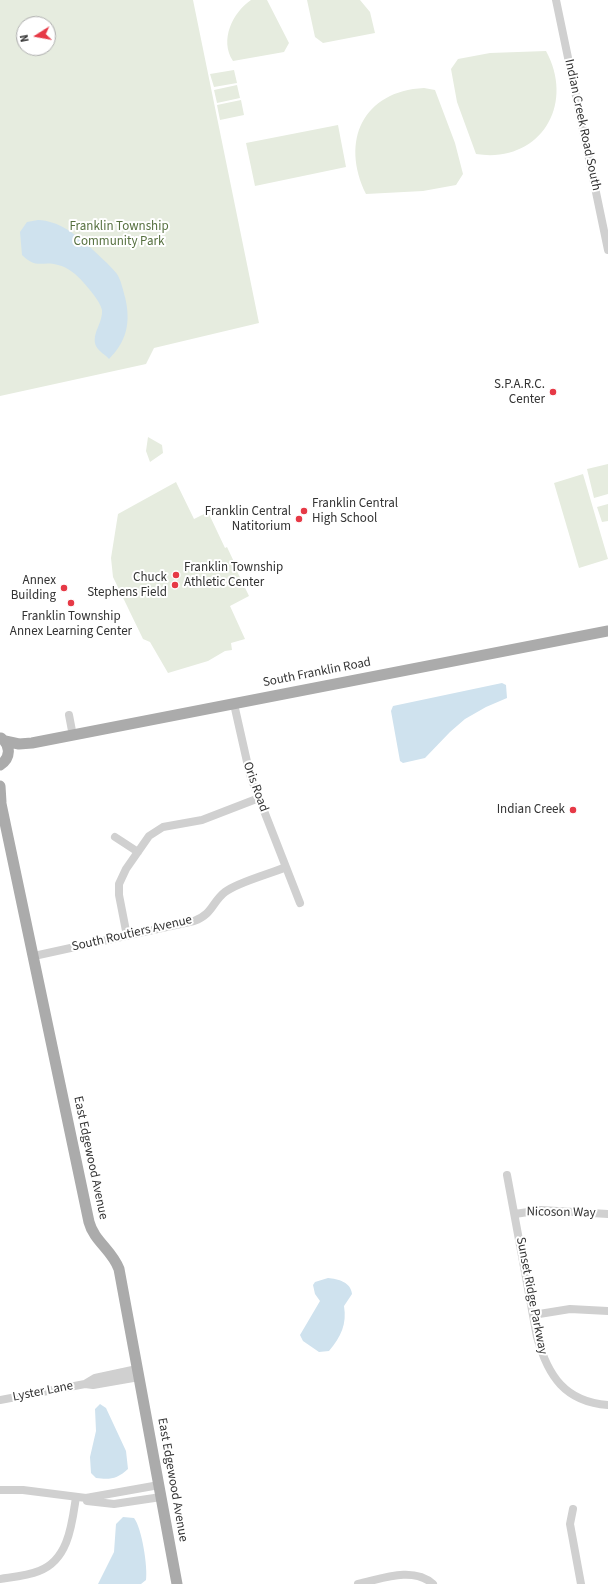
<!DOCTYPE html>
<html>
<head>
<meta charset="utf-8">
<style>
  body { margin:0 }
  #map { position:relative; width:608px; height:1584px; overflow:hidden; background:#fff; font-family:"Source Sans 3",sans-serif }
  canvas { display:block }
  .north { position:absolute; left:16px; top:16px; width:40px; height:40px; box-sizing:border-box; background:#fff; border:1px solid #adadad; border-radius:50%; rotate:259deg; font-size:11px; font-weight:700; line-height:16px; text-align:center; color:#333 }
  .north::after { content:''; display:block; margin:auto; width:14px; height:18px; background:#e63946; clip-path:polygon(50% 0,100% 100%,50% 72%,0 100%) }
</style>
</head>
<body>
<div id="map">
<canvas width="608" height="1584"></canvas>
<div class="north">N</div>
</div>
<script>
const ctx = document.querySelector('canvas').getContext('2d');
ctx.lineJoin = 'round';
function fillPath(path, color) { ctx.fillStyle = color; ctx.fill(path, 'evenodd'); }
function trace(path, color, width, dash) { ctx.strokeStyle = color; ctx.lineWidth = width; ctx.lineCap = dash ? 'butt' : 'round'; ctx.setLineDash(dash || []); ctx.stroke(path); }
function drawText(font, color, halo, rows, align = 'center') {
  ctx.font = font + ' "Source Sans 3",sans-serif'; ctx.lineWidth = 4; ctx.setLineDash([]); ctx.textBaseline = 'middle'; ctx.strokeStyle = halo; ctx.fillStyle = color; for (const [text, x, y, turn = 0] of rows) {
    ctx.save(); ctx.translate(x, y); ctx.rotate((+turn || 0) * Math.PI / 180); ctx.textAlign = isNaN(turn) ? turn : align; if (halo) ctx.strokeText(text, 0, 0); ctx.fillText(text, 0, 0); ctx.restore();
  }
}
fillPath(new Path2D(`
  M0,0H193L259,323L154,348L146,364L0,396ZM24,24H48V48H24Z
  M251,0H267L289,43L284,52L233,61C219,40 233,12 251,0Z
  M307,0H360L370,12L375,33L323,43L315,37Z
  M546,51C576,106 539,164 476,154L457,102L451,69L458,59L490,53Z
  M234,70L237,83L214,87L210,74Z
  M237,85L240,98L217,103L214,90Z
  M424,88L435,90L455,143L463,174L456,185L423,191L366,194C340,141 363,91 424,88Z
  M241,100L244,115L220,120L217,105Z
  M338,125L346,167L255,186L246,143Z
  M148,437L162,445L163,453L150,462L146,451Z
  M608,464V494L594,498L587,469Z
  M583,474L608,559L579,568L554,483Z
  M176,482L194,519L208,512L225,548L227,547L235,564L234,565L249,596L230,606L245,639L231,643L232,650L225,651L208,661L168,673L150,642L143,639L113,577L111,558L118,514Z
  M608,504V521L602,522L597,507Z`), '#e6ecdf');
fillPath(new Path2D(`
  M38,220C59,221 73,233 89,246C98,255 109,264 117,274C121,280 123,290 125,297C131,322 127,341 109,359C106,355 98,351 96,346C91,334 103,323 102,310C100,301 89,289 83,282C77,275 68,267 58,265C42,260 37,270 22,255L20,232L27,222Z
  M502,683L506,685L507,698L486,707L465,719L450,732L425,758L403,763L400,761L391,711L393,706Z
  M328,1278C338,1279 351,1282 352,1294L344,1306C347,1324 341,1337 329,1351L319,1352L303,1341L300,1335L320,1301L315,1294L313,1285L315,1282Z
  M100,1404L106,1408L126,1451L128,1469C117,1479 110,1480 96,1478L91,1473L90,1457L96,1431L95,1409Z
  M123,1517L134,1518C142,1528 148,1568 146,1580L141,1584H98L114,1552L116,1524Z`), '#cfe2ee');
trace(new Path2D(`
  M556,0L608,250
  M234,704L250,775L300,903
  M69,715L73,736
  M115,837L138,852
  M127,936L119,895V884L126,869L149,836L163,827L202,820L259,798
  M34,956L194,921C213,914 212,902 225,892C238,882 270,874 286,867
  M507,1175L537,1337C548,1376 565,1402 608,1405
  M515,1214L541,1210L608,1214
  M533,1315L570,1309L608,1311
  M85,1384L95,1378L137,1369
  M0,1400L85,1384L93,1385L139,1377
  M0,1490H23L86,1498L159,1485
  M87,1501L114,1504L161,1497
  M573,1509L570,1524L581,1584
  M0,1579C13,1577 27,1576 39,1571C69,1560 72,1523 76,1497
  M358,1584C381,1579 413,1566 433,1584`), '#d0d0d0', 8);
trace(new Path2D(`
  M5,741L19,744L32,743L608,631
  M0,765C11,758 11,745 1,738
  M0,786L1,802
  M0,799L89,1222C94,1241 112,1250 119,1269L177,1584`), '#ababab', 11);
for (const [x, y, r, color] of [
  [553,392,4,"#e63946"],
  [304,511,4,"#e63946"],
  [299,519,4,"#e63946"],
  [176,575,4,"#e63946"],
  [175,585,4,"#e63946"],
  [64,588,4,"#e63946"],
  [71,603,4,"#e63946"],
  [573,810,4,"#e63946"]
]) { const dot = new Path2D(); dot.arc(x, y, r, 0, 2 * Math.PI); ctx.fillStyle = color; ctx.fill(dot); trace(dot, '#fff', 1.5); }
drawText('13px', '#333', '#fff', [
  ["Indian Creek Road South",582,125,78],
  ["South Franklin Road",317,673,-11],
  ["Oris Road",255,787,70],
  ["South Routiers Avenue",132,934,-13],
  ["East Edgewood Avenue",90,1158,78],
  ["Nicoson Way",561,1213,1],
  ["Sunset Ridge Parkway",531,1296,79],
  ["Lyster Lane",43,1392,-11],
  ["East Edgewood Avenue",172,1480,80]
]);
drawText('13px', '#56703f', '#fff', [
  ["Franklin Township",119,227],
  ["Community Park",119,242]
]);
drawText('13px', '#333', '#fff', [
  ["S.P.A.R.C.",545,385],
  ["Center",545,400],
  ["Franklin Central",312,504,"left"],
  ["High School",312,519,"left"],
  ["Franklin Central",291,512],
  ["Natitorium",291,527],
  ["Franklin Township",184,568,"left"],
  ["Athletic Center",184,583,"left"],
  ["Chuck",167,578],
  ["Stephens Field",167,593],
  ["Annex",56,581],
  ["Building",56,596],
  ["Franklin Township",71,617,"center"],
  ["Annex Learning Center",71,632,"center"],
  ["Indian Creek",565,810]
], 'right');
</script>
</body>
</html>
